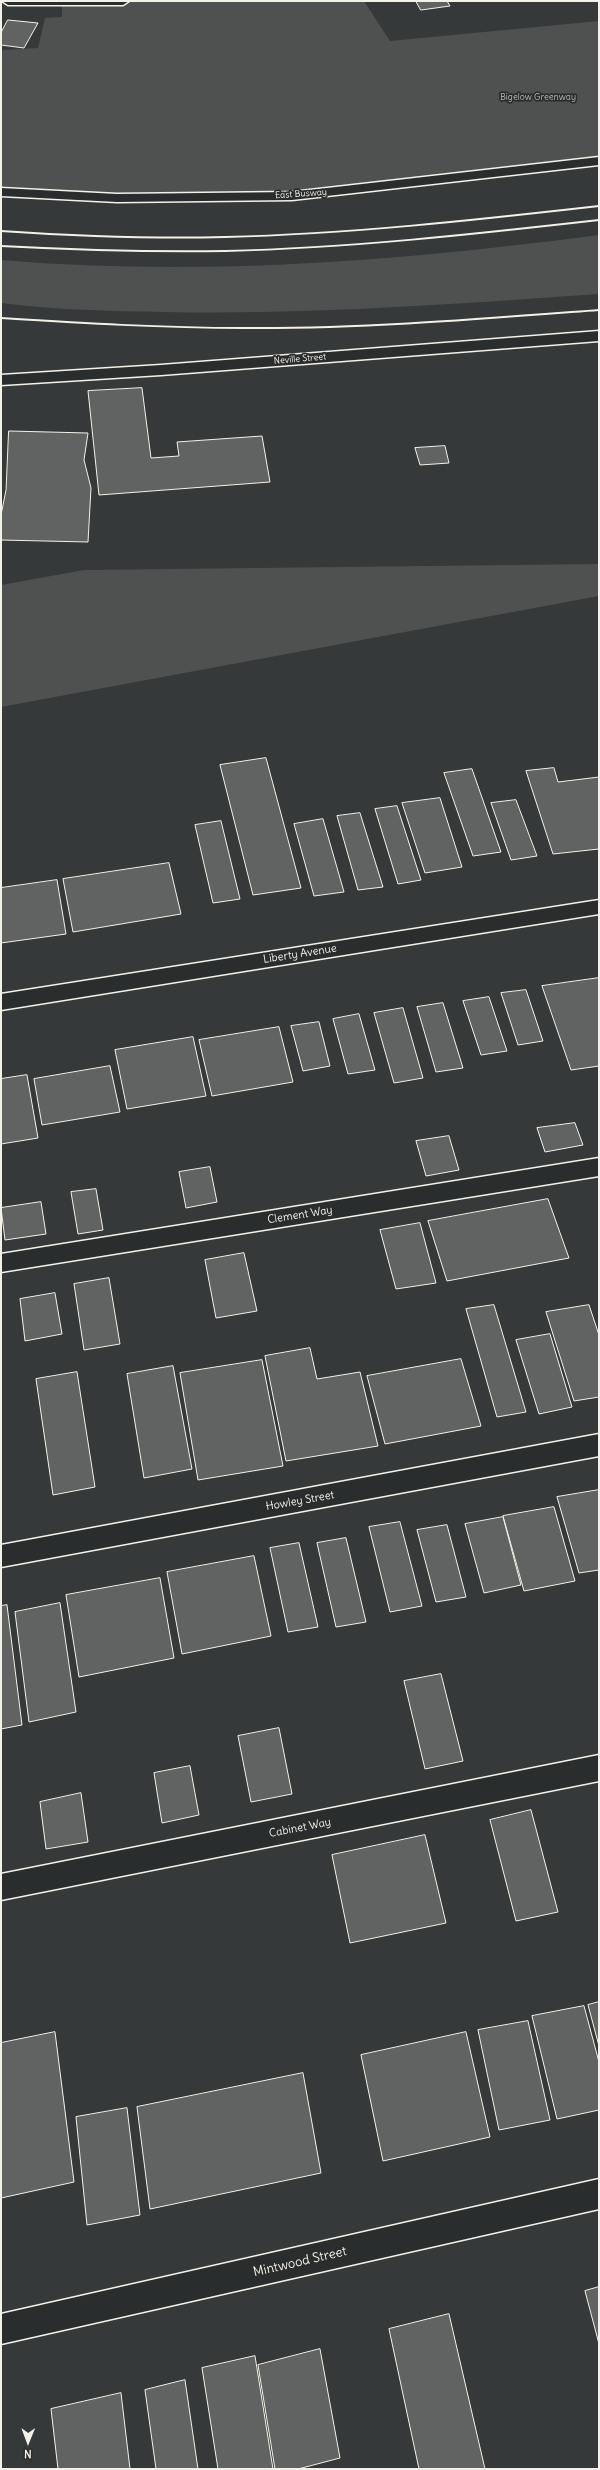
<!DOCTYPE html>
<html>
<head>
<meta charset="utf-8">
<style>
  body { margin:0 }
  #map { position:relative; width:600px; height:2470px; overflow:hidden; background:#363939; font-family:Delius,sans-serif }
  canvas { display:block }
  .frame { position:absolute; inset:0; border:2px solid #f4f1e8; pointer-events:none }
  .north { position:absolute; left:8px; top:2422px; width:40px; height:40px; -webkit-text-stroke:3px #2a2d2e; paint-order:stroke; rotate:181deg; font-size:11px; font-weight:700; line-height:16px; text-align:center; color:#f4f1e8 }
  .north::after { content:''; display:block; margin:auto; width:14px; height:18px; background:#f4f1e8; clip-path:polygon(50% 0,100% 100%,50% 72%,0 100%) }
</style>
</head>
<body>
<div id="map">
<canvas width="600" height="2470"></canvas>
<div class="frame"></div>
<div class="north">N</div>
</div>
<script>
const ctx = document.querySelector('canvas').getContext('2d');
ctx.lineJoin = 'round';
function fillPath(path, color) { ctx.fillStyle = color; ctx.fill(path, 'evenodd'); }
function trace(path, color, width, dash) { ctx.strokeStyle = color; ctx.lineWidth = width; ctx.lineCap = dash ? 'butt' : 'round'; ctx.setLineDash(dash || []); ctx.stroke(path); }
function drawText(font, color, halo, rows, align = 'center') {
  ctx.font = font + ' Delius,sans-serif'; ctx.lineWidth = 3.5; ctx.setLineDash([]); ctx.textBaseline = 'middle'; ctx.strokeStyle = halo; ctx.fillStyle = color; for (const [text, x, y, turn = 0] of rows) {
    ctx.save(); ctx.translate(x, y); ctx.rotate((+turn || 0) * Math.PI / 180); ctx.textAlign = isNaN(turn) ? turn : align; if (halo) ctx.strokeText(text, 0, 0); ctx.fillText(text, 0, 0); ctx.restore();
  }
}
fillPath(new Path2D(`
  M8,1H364L390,41L599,21V161L292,196L117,198L1,192V50L38,48L45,18L62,17V2Z
  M599,235V294C454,304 309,315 164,312C110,311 55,310 1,303V260C200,277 401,261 599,235Z
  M599,564V596L1,707V585L84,570Z`), '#4e514f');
const building = new Path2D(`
  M416,1H447L450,6L421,10Z
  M8,20L38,23L24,48L1,45V33Z
  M142,388L151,458L179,456L177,442L262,436L270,482L99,495L88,391Z
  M9,431L88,433L84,460L91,488L88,542L1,540V515L6,490Z
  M445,446L449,463L420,465L415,448Z
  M266,758L301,888L253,895L220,765Z
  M554,768L558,782L599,777V849L553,854L526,771Z
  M472,769L501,852L473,856L444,773Z
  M440,798L462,867L425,873L402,803Z
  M516,800L537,856L511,860L491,803Z
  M397,806L421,880L398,884L375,809Z
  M360,813L383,887L358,890L337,816Z
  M323,819L344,892L314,896L294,824Z
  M221,821L240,899L213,903L195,825Z
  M169,863L181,914L73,932L63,879Z
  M57,880L66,934L1,943V888Z
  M599,978V1066L571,1070L542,986Z
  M526,990L543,1041L518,1045L501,993Z
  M489,997L507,1051L481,1055L463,1001Z
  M443,1003L463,1068L436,1072L417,1007Z
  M403,1008L423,1078L394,1083L374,1013Z
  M359,1014L375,1070L348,1074L333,1019Z
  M319,1022L330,1066L303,1071L291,1026Z
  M279,1027L293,1082L212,1096L199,1040Z
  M193,1037L206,1096L127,1109L115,1050Z
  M110,1066L120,1112L42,1125L34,1079Z
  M27,1075L38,1138L1,1144V1079Z
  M575,1123L583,1145L545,1152L537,1128Z
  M449,1136L459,1170L426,1176L416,1141Z
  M210,1167L217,1202L186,1208L179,1172Z
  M96,1189L103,1230L78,1234L71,1192Z
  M548,1199L569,1258L447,1281L428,1221Z
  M41,1202L46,1234L5,1240L1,1208Z
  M420,1223L436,1283L396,1289L380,1230Z
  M244,1253L257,1311L216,1318L205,1260Z
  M109,1278L120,1344L84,1350L74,1284Z
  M55,1293L62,1334L25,1341L20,1299Z
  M494,1305L526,1412L497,1417L466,1309Z
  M589,1305L599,1335V1397L574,1401L546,1312Z
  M550,1334L572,1407L539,1414L516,1340Z
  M310,1348L317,1379L360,1372L378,1446L286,1461L265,1356Z
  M461,1359L481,1426L385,1444L367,1376Z
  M262,1360L283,1466L198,1480L180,1373Z
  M173,1366L192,1469L144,1478L127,1374Z
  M77,1372L95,1487L53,1495L36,1379Z
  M599,1490V1570L579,1573L557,1497Z
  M554,1507L575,1581L524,1591L503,1516Z
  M503,1517L521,1585L484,1593L465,1524Z
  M400,1522L422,1606L390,1612L369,1527Z
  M447,1525L466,1597L436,1602L417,1530Z
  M346,1538L366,1622L336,1627L317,1543Z
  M299,1543L318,1627L288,1632L270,1548Z
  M254,1556L271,1636L182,1654L167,1572Z
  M160,1578L174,1658L79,1677L66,1595Z
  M60,1603L76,1712L29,1722L15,1612Z
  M7,1605L22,1725L1,1729V1606Z
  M441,1674L463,1761L425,1769L404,1681Z
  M279,1728L292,1794L251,1802L238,1736Z
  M190,1766L199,1815L162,1823L154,1773Z
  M81,1793L88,1842L46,1849L40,1802Z
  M531,1810L558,1912L516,1921L490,1820Z
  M425,1835L446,1923L350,1943L332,1855Z
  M599,2002V2046L588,2005Z
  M584,2006L599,2062V2110L557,2119L532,2016Z
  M528,2021L550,2120L499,2130L478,2030Z
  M55,2032L74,2182L1,2198V2043Z
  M466,2032L490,2137L383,2161L361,2055Z
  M303,2073L321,2173L150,2209L137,2107Z
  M127,2108L140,2215L87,2225L76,2117Z
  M599,2287V2344L585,2291Z
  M449,2314L485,2469H419L389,2329Z
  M320,2349L340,2458L298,2469H275L258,2365Z
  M255,2356L273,2469H218L202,2368Z
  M185,2380L198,2469H156L145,2390Z
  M121,2393L130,2469H58L51,2409Z`);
fillPath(building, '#616362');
trace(building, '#f4f1e8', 1);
const minor = new Path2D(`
  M2,1H129L123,5H8Z
  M599,157V165L292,200L117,202L1,196V188L117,194L292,192Z
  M599,331V341L161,375L1,385V375L161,365Z
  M599,1158V1176L1,1272V1254Z
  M599,1434V1456L1,1567V1545Z
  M599,1755V1781L1,1900V1874Z
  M599,2179V2209L1,2344V2314Z`);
const major = new Path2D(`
  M599,900V914L1,1010V994Z`);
trace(minor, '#f4f1e8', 3);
trace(major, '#f4f1e8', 3);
fillPath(minor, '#2a2d2e');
fillPath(major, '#2a2d2e');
trace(new Path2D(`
  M1,231C76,236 150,239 225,237C350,234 475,220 599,206
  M1,246C76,250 150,252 225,251C350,248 475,234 599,220
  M1,318C81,323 162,328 243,328C362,329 481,319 599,310`), '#f4f1e8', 2);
drawText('9px', '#bab9b2', '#2a2d2e', [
  ["Bigelow Greenway",538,97]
]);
drawText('9px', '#f4f1e8', '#2a2d2e', [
  ["East Busway",301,194,-4],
  ["Neville Street",300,359,-5]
]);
drawText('11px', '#f4f1e8', '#2a2d2e', [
  ["Liberty Avenue",300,954,-9],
  ["Clement Way",300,1215,-9],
  ["Howley Street",300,1501,-10],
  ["Cabinet Way",300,1828,-11]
]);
drawText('13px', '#f4f1e8', '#2a2d2e', [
  ["Mintwood Street",300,2262,-13]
]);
</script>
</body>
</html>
